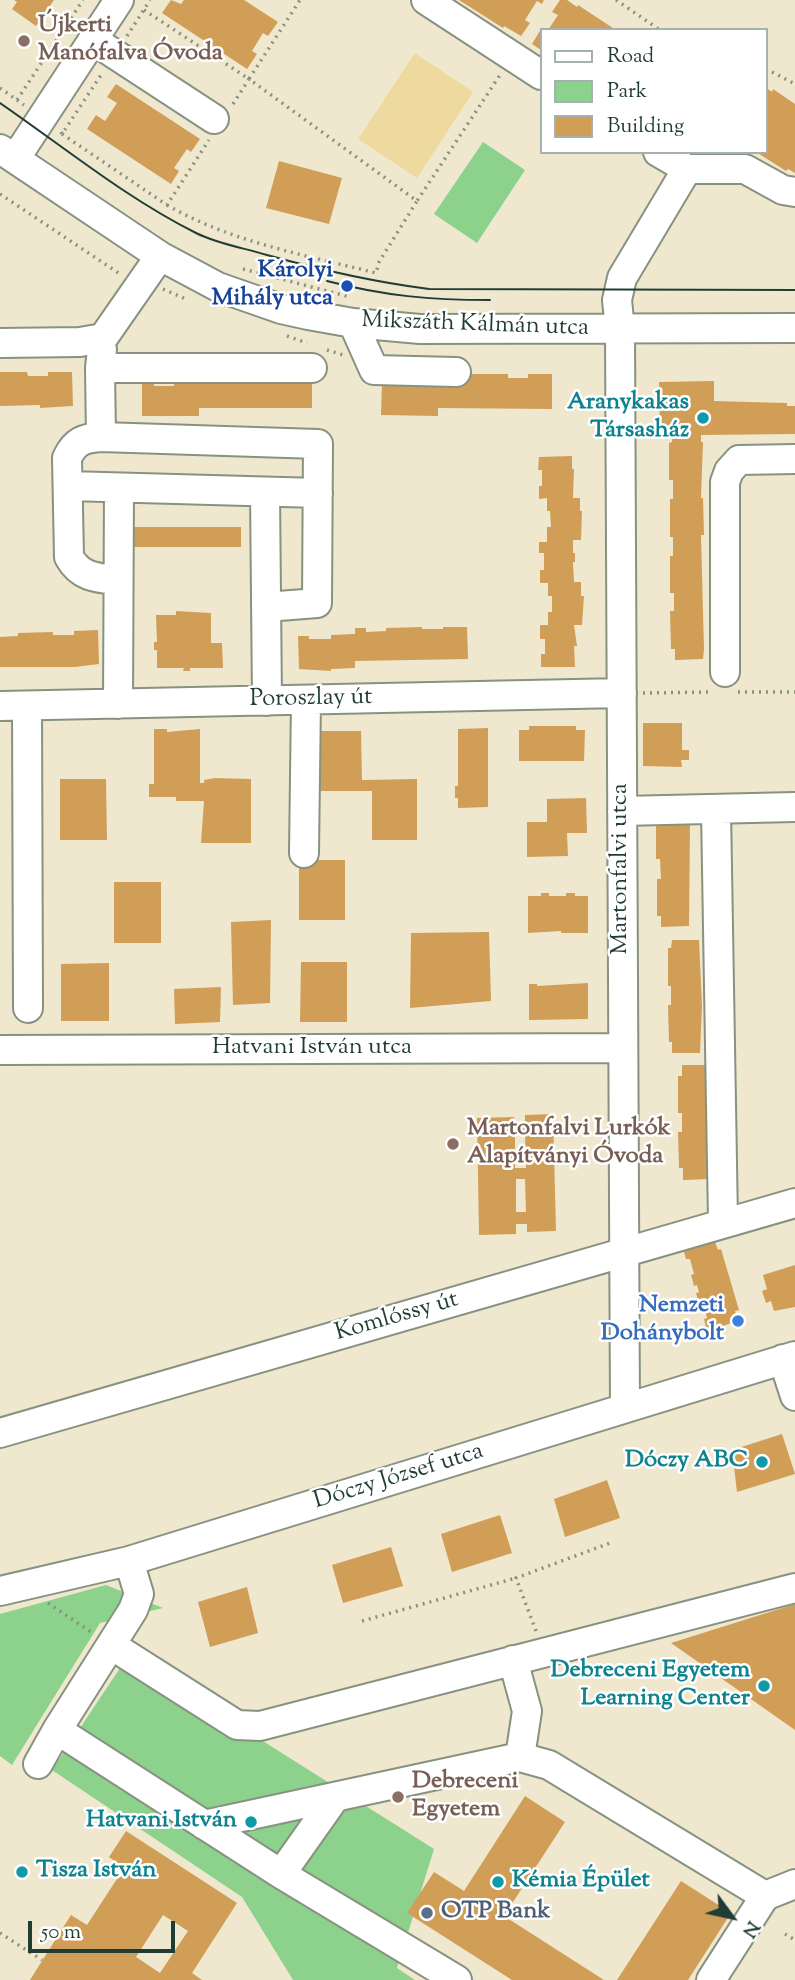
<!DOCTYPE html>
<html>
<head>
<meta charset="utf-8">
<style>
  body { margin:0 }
  #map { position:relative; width:795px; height:1980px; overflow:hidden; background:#efe8ce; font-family:"Sorts Mill Goudy",serif }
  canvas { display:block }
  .legend { position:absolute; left:540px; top:28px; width:228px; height:126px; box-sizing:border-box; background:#fff; border:2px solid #a5b1ae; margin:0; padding:9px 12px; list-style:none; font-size:21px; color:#1f3d34 }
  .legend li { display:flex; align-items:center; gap:14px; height:35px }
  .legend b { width:35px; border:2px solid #a5b1ae }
  .north { position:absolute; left:697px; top:1882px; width:70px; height:70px; -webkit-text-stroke:5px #fff; paint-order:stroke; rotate:123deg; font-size:19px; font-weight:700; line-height:28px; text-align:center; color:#1f3d34 }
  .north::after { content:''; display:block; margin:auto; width:24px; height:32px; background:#1f3d34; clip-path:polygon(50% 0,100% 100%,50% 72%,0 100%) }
  .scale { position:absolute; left:28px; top:1921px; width:147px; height:32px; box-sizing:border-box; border:4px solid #1f3d34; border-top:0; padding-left:9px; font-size:21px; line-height:24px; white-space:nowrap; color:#1f3d34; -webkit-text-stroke:5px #fff; paint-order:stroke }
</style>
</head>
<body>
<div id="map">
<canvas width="795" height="1980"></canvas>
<ul class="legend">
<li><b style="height:9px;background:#fff"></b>Road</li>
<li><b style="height:19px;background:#8cd28d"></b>Park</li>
<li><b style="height:19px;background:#d09e57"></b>Building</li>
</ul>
<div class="north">N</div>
<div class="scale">50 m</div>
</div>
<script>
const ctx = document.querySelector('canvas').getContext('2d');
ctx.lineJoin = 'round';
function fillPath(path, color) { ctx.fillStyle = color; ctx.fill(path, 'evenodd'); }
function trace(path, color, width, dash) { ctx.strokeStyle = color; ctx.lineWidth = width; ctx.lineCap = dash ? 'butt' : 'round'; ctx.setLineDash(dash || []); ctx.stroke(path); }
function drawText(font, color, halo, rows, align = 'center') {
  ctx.font = font + ' "Sorts Mill Goudy",serif'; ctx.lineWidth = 5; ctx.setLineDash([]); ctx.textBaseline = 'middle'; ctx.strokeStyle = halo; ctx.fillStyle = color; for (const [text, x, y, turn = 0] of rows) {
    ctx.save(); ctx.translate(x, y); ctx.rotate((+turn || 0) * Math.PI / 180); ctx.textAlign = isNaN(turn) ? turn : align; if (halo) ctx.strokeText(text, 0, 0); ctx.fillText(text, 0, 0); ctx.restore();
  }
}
fillPath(new Path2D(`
  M483,142L525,170L477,243L434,214Z
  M106,1585L163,1608L100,1623L12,1765L0,1756V1614Z
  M128,1656L434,1849L397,1968L415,1980H293L242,1897L52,1770Z`), '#8cd28d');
fillPath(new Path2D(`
  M415,53L473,92L417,178L358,139Z`), '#eeda9e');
fillPath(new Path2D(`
  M14,0H54L36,26L12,9L17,2Z
  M171,0L181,4L184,0H244L278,22L268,36L263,33L252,51L257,54L247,69L162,13Z
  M459,0H544L542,4L537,1L525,20L530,23L521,36L504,26L503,28Z
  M560,0H567L577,7L578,5L616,30H548L558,15L552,12Z
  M541,29V50L532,44Z
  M116,84L200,139L191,152L187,149L174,168L179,171L171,184L87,129L96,115L105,121L117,103L107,97Z
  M765,87L772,92L773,89L795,104V173L788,169L786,171L756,152H765Z
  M279,161L342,178L329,224L266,208Z
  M0,372H27L28,376H48V372H72L73,406L40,408V405L0,406Z
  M312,374V408H199V416H142V383H154V386H174V382Z
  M471,374H508V378H528V374H552V409L438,408V416L381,415L382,381L471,376Z
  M714,381V401L787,403V406H795V434L701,435V442H703L701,498H703L704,535H701L704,649L703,659L675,660V649H671L670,611H674V593H670V556H673V537H670V499H673V480H669V443L672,442V435H660L659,382Z
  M572,456V469H574L573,498H580V511H582L581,540H573V553H575V562H573L574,582H581V596H584L582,625H574L577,646H574L575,667H541V654H545V639H540V625H548V612H552V596H548V583H540V570H544V553H539V542H547V527H551L550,511H547V498L539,499V486H542V470H538L539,457Z
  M131,527H241V547H131Z
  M176,611L211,613V643H222L223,668H190V671H183L184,668H157V650H154V642H157L156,615H176Z
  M422,627V629H443V627H467L468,659L355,661V668L331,669V671L299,669L298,636H309V639H331V635L355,634V628H366V632L386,631V628Z
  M98,630L99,664L75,667H0V637L18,636V633L53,632V635H74V631Z
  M643,723H682V750H689V760H681L682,767L643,766Z
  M529,726H576V730H585L584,761H519V730H529Z
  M488,728V807L458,808V798H455V786H458V729Z
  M154,729H167V732L200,729V783H204V780L215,778L251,779V843H201L204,801H176V797H149V784H154Z
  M314,731H361L362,780L417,779V840H372V791H315Z
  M60,779H106L107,840H60Z
  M586,798L587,833H567L568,856L527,857V822H547V799Z
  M690,821L689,926L661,927V916H657V879H661L660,859H656V822Z
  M299,860H345V920H299Z
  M114,882H161V943H114Z
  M541,893H549V896H566V893H575V896H588V933H561V931L528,933V896H541Z
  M271,920L270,1003L233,1005L231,922Z
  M489,932L491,1001L410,1008L411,933Z
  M672,940H699L702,1005L700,1053H672V1042H669L668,1005H671V986H668V948H671Z
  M301,962H347V1022H300Z
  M109,963V1021H61V964Z
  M588,983V1019L529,1020V984H537V986Z
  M221,987L220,1022L175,1024L174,989Z
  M682,1065H709L710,1179L683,1180V1168H679L678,1132H682V1113H678V1076H682Z
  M553,1114L556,1231L527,1232V1224H516V1234L479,1235L477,1118L514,1117L515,1124H525V1115ZM515,1135H525L526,1168H515ZM516,1179H525L526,1212H516Z
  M714,1239L718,1250L721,1249L739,1310L735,1311L738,1321L707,1331L704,1319L707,1318L703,1303L699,1304L696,1293L699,1292L697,1285L694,1286L691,1275L694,1274L690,1259H686L683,1248Z
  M795,1265V1307L774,1311L771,1301L766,1303L762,1291L767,1289L763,1275Z
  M782,1434L795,1474L737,1492L732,1450Z
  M607,1480L620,1518L565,1537L554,1499Z
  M500,1515L512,1553L452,1572L441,1534Z
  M391,1547L403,1586L343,1603L332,1565Z
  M247,1587L258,1633L210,1647L198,1602Z
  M795,1604V1730L671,1643Z
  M525,1796L565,1822L504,1916L604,1980H512L407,1913L434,1872L464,1891Z
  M126,1831L237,1903L192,1973L202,1980H30L71,1915L87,1925L124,1868L109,1857ZM163,1915L188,1931L160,1973L136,1957Z
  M681,1881L731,1913L688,1980H617Z`), '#d09e57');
const minor = new Path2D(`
  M426,0L541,75
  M93,40L214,119
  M0,149L160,256L218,287L281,309L308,315L353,323L420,329L795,328
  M658,152L687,169H745L783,190L795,192
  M15,159L119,0
  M353,323L374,370L456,372
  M0,343L80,342L103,338L160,256
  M100,368H312
  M101,437L100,368L102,349
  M68,486L318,493
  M265,492L267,701
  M117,580C96,578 80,577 69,557L67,458C75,441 84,438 101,437L318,444L317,603L266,607
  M725,672V482L729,471L739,460L795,459
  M118,704L119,488
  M0,706L622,693
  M27,706L28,1008
  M716,809L723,1222
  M622,811L795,807
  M304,853L306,700
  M0,1050L623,1048
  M783,1359L795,1396
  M625,1408L620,330L617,300L622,278L687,169
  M0,1433L795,1203
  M0,1591L129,1561L795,1356
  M111,1645L237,1725L260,1726L795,1588
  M513,1660L527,1711L520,1757
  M57,1730L281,1874L457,1980
  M38,1764L57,1730L133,1610L139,1594L129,1561
  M204,1825L520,1757L549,1765L765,1896L795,1884
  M281,1874L334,1799
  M711,1980L765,1896`);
trace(minor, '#879281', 32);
trace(new Path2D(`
  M616,0L660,30
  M144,10L249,79L300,0
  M127,36L150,0
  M765,72H772L795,84
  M0,88L17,100L83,0
  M17,100L24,105
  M233,104L249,79L417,201L500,75
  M61,132L62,134L103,72
  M62,134L167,205L209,140
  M0,194L120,274
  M167,205C231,242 305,255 376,273L379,262L417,201
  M243,269L350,297
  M163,289L188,300
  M287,336L307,343
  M327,350L343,355
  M738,692H795
  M643,693L712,692
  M48,1603L91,1632
  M362,1621L516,1578
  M536,1631L516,1578L610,1543
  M0,1933L42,1960
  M785,1934L795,1940`), '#879281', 3.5, [2, 5]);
trace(minor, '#fff', 28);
trace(new Path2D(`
  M0,103C64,147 126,198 196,233C218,244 244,248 267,255C321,270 374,282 429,289L795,290
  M327,281C385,296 430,300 490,300`), '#1f3d34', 2);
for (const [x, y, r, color] of [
  [24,41,7,"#8d6e63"],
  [347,286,7,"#1a4fb4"],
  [703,418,7,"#0f9aa8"],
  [453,1144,7,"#8d6e63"],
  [738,1321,7,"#3f7fe0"],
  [762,1462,7,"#0f9aa8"],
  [764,1686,7,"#0f9aa8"],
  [398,1797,7,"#8d6e63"],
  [251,1822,7,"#0f9aa8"],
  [22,1872,7,"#0f9aa8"],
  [498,1882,7,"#0f9aa8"],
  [427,1913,7,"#5c6f8a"]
]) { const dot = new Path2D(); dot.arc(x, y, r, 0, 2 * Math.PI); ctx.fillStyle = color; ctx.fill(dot); trace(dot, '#fff', 2.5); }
drawText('bold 24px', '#785e54', '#fff', [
  ["Újkerti",38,27],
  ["Manófalva Óvoda",38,55],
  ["Martonfalvi Lurkók",467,1130],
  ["Alapítványi Óvoda",467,1158],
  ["Debreceni",412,1783],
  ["Egyetem",412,1811]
], 'left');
drawText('bold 24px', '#164399', '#fff', [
  ["Károlyi",333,272],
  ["Mihály utca",333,300]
], 'right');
drawText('24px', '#1f3d34', '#fff', [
  ["Mikszáth Kálmán utca",475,326,2],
  ["Poroszlay út",311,700,-1],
  ["Martonfalvi utca",622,869,-90],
  ["Hatvani István utca",312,1049],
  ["Komlóssy út",397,1318,-16],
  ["Dóczy József utca",399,1478,-17]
]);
drawText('bold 24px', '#0d838f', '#fff', [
  ["Aranykakas",689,404],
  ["Társasház",689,432],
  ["Dóczy ABC",748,1462],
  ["Debreceni Egyetem",750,1672],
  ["Learning Center",750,1700],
  ["Hatvani István",237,1822],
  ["Tisza István",36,1872,"left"],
  ["Kémia Épület",512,1882,"left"]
], 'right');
drawText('bold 24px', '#366cbe', '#fff', [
  ["Nemzeti",724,1307],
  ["Dohánybolt",724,1335]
], 'right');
drawText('bold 24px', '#4e5e75', '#fff', [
  ["OTP Bank",441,1913]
], 'left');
</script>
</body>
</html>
